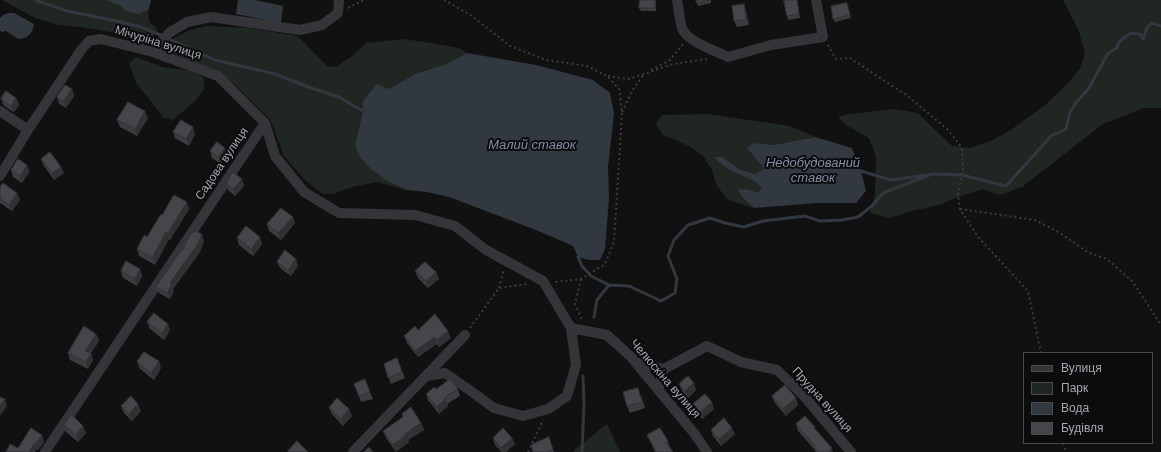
<!DOCTYPE html>
<html>
<head>
<meta charset="utf-8">
<style>
  body { margin:0 }
  #map { position:relative; width:1161px; height:452px; overflow:hidden; background:#111112; font-family:Helvetica,sans-serif }
  canvas { display:block }
  .legend { position:absolute; left:1023px; top:352px; width:130px; height:92px; box-sizing:border-box; background:#0c0c0d; border:1px solid #494a4f; margin:0; padding:5px 7px; list-style:none; font-size:12px; color:#a4a6b1 }
  .legend li { display:flex; align-items:center; gap:8px; height:20px }
  .legend b { width:20px; border:1px solid #494a4f }
</style>
</head>
<body>
<div id="map">
<canvas width="1161" height="452"></canvas>
<ul class="legend">
<li><b style="height:5px;background:#353539"></b>Вулиця</li>
<li><b style="height:11px;background:#202622"></b>Парк</li>
<li><b style="height:11px;background:#323840"></b>Вода</li>
<li><b style="height:11px;background:#46464a"></b>Будівля</li>
</ul>
</div>
<script>
const ctx = document.querySelector('canvas').getContext('2d');
ctx.lineJoin = 'round';
function fillPath(path, color) { ctx.fillStyle = color; ctx.fill(path, 'evenodd'); }
function trace(path, color, width, dash) { ctx.strokeStyle = color; ctx.lineWidth = width; ctx.lineCap = dash ? 'butt' : 'round'; ctx.setLineDash(dash || []); ctx.stroke(path); }
function drawText(font, color, halo, rows, align = 'center') {
  ctx.font = font + ' Helvetica,sans-serif'; ctx.lineWidth = 4; ctx.setLineDash([]); ctx.textBaseline = 'middle'; ctx.strokeStyle = halo; ctx.fillStyle = color; for (const [text, x, y, turn = 0] of rows) {
    ctx.save(); ctx.translate(x, y); ctx.rotate((+turn || 0) * Math.PI / 180); ctx.textAlign = isNaN(turn) ? turn : align; if (halo) ctx.strokeText(text, 0, 0); ctx.fillText(text, 0, 0); ctx.restore();
  }
}
fillPath(new Path2D(`
  M2,0H151L148,12L149,22L158,29L148,43L143,46L116,33L80,27L58,25L33,17Z
  M1063,0H1161V108H1144L1103,124L1022,187L1000,195L983,189L955,198L940,205L911,211L890,218L870,213L875,194L876,156L869,138L846,125L838,117L849,114L895,109L918,113L952,146L970,148L993,140L1012,129L1044,106L1070,81L1081,67L1085,53L1079,31Z
  M207,26L248,28L298,36L327,66L336,67L351,57L366,43L404,39L431,43L459,48L467,53L446,64L415,74L389,89L363,101V111L355,146L361,158L386,180L406,190L377,182L352,187L333,194H323L306,181L284,156L270,119L233,83L219,73L164,49C174,34 189,30 207,26Z
  M136,57L163,67L192,71L204,78V89L196,100L173,120L164,118L137,84L129,63Z
  M708,114L790,126L815,137L774,145L754,143L758,161L764,169L755,174L739,169L723,157H715L727,169L754,181L762,188L758,194L747,189L743,198L754,208L728,200L717,186L712,170L704,157L691,147L662,134L656,124L662,115Z
  M607,424L620,452H574V450Z`), '#202622');
fillPath(new Path2D(`
  M107,0H151L149,9L139,14L125,11C121,3 113,4 107,0Z
  M238,0H255L283,6L281,23L236,14Z
  M9,13H14L34,24C33,34 27,39 18,39L6,31L2,32L0,30V18L3,15Z
  M467,53L536,65L593,80L610,93L614,113L608,167L609,198L605,249L600,260H589L578,257L573,246L536,230L449,197L427,192L406,190L386,180L371,169L361,158L355,146L363,111V101L377,84L389,89L415,74L446,64Z
  M815,137L852,148L861,171L866,191L856,203H816L754,208L743,198L738,190L747,189L758,193L762,188L754,181L727,169L714,157H723L739,169L755,174L764,169L758,161L747,148L754,143L774,145Z`), '#323840');
trace(new Path2D(`
  M35,0L67,11L116,21L141,27L163,36
  M167,38L215,60L275,74L311,88L339,97L363,111
  M861,171L891,180L926,175
  M578,257L582,266L591,276L609,285L629,286L661,301L675,293L677,279L668,256L674,240L688,225L710,218L725,223L744,227L763,221L805,216L820,221L842,220L858,217L872,206L883,193L932,174L962,175L1006,186L1051,136L1066,129L1070,112L1075,104L1089,88L1108,53L1117,48L1119,42L1131,33L1140,34L1143,39L1147,28L1152,23L1161,26
  M594,317L597,300L609,285
  M582,452L584,404L583,376`), '#323840', 3);
trace(new Path2D(`
  M444,0L472,16L510,46L546,60L587,66L607,76L619,89L622,113L614,242L605,264L581,279L555,282
  M348,8L364,0
  M828,45L836,59L850,58L909,97L948,130L962,148L963,169L958,194L960,209L978,237L1028,291L1041,353
  M651,70L670,60L683,44
  M608,76L629,79L673,64L708,59
  M622,112L632,91L645,73
  M960,209L1035,220L1060,233L1089,253L1107,259L1133,282L1161,325
  M581,279L575,304L582,320
  M499,288L504,269
  M470,328L499,288L527,284
  M1063,443L1066,452
  M528,452L543,420`), '#3b3b40', 2, [2, 3]);
trace(new Path2D(`
  M677,0C679,9 679,19 682,28C686,41 716,51 728,57L771,45L823,37L816,0
  M153,52L169,33L187,22L211,17L300,30L322,25L338,13L339,0
  M0,111L28,130
  M0,176L28,130L81,50L89,41L101,39L153,52L218,76L265,123
  M571,328L607,335L631,357L694,433L707,452
  M637,363L664,369L707,346L741,362L777,370L804,396L851,452
  M658,390L664,369
  M45,452L265,123L275,156L304,192L339,213L415,215L455,226L486,250L543,281L571,328L576,365L567,396L548,409L523,416L494,408L468,389L445,373L427,376
  M353,452L465,335`), '#353539', 10);
fillPath(new Path2D(`
  M640,0H656V11H641L639,8Z
  M696,0H711V3L698,6Z
  M797,0L800,18L788,20L787,16Z
  M744,4L746,11L749,25L737,27L734,21Z
  M848,6L851,18L835,22L833,19Z
  M72,89L74,96L66,108L59,104L57,97Z
  M16,98L19,105L14,112L4,106L1,99Z
  M148,118L137,136L120,127L117,120Z
  M173,132L195,134L189,146L175,138Z
  M210,151L228,155L221,164L212,158Z
  M41,159L64,173L54,180L44,166Z
  M11,170L30,171L22,183L13,177Z
  M242,179L244,186L235,196L228,190L226,183Z
  M0,187L17,193L20,200L12,211L0,203Z
  M189,209L170,240L169,239L155,265L139,256L137,249L147,237L162,215Z
  M295,223L281,240L269,231L267,224Z
  M260,237L262,244L253,256L239,245L237,238Z
  M204,241L200,252L173,289L174,291L170,299L159,293L156,287L183,250Z
  M277,262L298,266L291,276L280,268Z
  M140,269L142,276L137,286L123,278L121,271Z
  M415,271L436,272L439,279L428,288L418,278Z
  M147,322L170,330L164,340L150,329Z
  M418,330L451,338L439,347L437,344L418,357L407,343L404,336Z
  M96,334L99,341L91,353L93,360L88,369L70,360L68,353Z
  M397,358L405,378L391,384L384,364Z
  M137,362L161,368L154,380L140,369Z
  M354,384L370,392L373,399L361,402Z
  M679,384L696,390L688,398L682,391Z
  M436,389H458L460,396L447,404L448,406L439,414L428,400L426,394Z
  M641,395L645,408L630,413L627,406Z
  M772,396L796,398L798,405L786,416L775,403Z
  M693,404L714,409L702,419L695,410Z
  M121,406L141,411L132,421L124,413Z
  M329,408L352,416L343,426L332,414Z
  M402,414L421,423L424,430L408,440L409,442L396,452L386,438L383,431L403,417Z
  M796,424L816,431L833,452H816L815,450L798,431Z
  M64,425L86,433L78,442L66,432Z
  M711,430L735,434L721,446L713,436Z
  M42,435L44,442L38,450L37,449L18,448Z
  M647,435L668,441L669,446L673,452H655L650,441Z
  M549,437L554,452H533Z
  M493,438H512L515,444L506,452H502L495,445Z`), '#3c3c40');
fillPath(new Path2D(`
  M655,0H656V11L655,8Z
  M744,4L746,11L749,25L746,19Z
  M72,89L74,96L66,108L63,101Z
  M16,98L19,105L14,112L11,106Z
  M145,111L148,118L137,136L135,129Z
  M193,127L195,134L189,146L186,139Z
  M225,148L228,155L221,164L218,157Z
  M27,165L30,171L22,183L20,176Z
  M61,167L64,173L54,180L52,173Z
  M242,179L244,186L235,196L233,189Z
  M17,193L20,200L12,211L9,205Z
  M187,202L189,209L170,240L168,233Z
  M293,217L295,223L281,240L278,233Z
  M166,232L169,239L155,265L152,258Z
  M202,234L204,241L200,252L173,289L174,291L170,299L167,293L170,283Z
  M260,237L262,244L253,256L251,249Z
  M296,259L298,266L291,276L288,270Z
  M140,269L142,276L137,286L135,279Z
  M436,272L439,279L428,288L426,281Z
  M168,324L170,330L164,340L162,333Z
  M448,331L451,338L439,347L437,340Z
  M96,334L99,341L91,353L93,360L88,369L86,362L85,351Z
  M435,337L437,344L418,357L415,351Z
  M159,361L161,368L154,380L151,373Z
  M694,383L696,390L688,398L685,391Z
  M796,398L798,405L786,416L783,409Z
  M5,399L7,406L0,416V406Z
  M445,399L448,406L439,414L437,407Z
  M712,402L714,409L702,419L700,412Z
  M138,404L141,411L132,421L129,414Z
  M349,409L352,416L343,426L341,419Z
  M421,423L424,430L408,440L409,442L396,452L393,445L405,434Z
  M83,426L86,433L78,442L76,435Z
  M732,428L735,434L721,446L719,439Z
  M42,435L44,442L38,450L36,443Z
  M512,438L515,444L506,452H503L501,448Z
  M35,443L37,449L35,452H29Z
  M832,448L833,452H828Z`), '#313134');
const building = new Path2D(`
  M640,0H655V8H639Z
  M696,0H710L697,3Z
  M784,0H797L799,14L787,16Z
  M847,3L850,15L833,19L831,6Z
  M744,4L746,19L734,21L732,6Z
  M65,85L72,89L63,101L57,97Z
  M6,91L16,98L11,106L1,99Z
  M128,102L145,111L135,129L117,120Z
  M181,120L193,127L186,139L173,132Z
  M217,142L225,148L218,157L210,151Z
  M50,152L61,167L52,173L41,159Z
  M18,159L27,165L20,176L11,170Z
  M233,172L242,179L233,189L226,183Z
  M3,183L17,193L9,205L0,198V187Z
  M174,195L187,202L168,233L166,232L152,258L137,249L144,235L147,237L161,214L162,215Z
  M281,208L293,217L278,233L267,224Z
  M246,226L260,237L251,249L237,238Z
  M194,231L202,234L197,245L170,283L172,284L167,293L156,287L182,249L183,250L186,242Z
  M285,250L296,259L288,270L277,262Z
  M126,261L140,269L135,279L121,271Z
  M425,262L436,272L426,281L415,271Z
  M154,313L168,324L162,333L147,322Z
  M435,314L448,331L437,340L435,337L415,351L404,336L415,326L418,330Z
  M84,326L96,334L85,351L91,353L86,362L68,353Z
  M144,352L159,361L151,373L137,362Z
  M397,358L402,372L388,378L384,364Z
  M688,376L694,383L685,391L679,384Z
  M365,379L370,392L359,396L354,384Z
  M450,379L458,389L444,398L445,399L437,407L426,394L434,387L436,389Z
  M785,385L796,398L783,409L772,396Z
  M638,388L642,402L627,406L623,392Z
  M705,394L712,402L700,412L693,404Z
  M131,396L138,404L129,414L121,406Z
  M0,397L5,399L0,406Z
  M337,398L349,409L341,419L329,408Z
  M411,407L421,423L405,434L406,435L393,445L383,431L403,417L402,414Z
  M72,415L83,426L76,435L64,425Z
  M805,416L815,427L814,428L832,448L828,452H818L814,447L815,446L796,424Z
  M724,418L732,428L719,439L711,430Z
  M31,428L42,435L36,443H35L29,452H6L10,444L18,448Z
  M503,428L512,438L501,448L493,438Z
  M660,428L668,441L666,442L673,452H656L655,450L647,435Z
  M549,437L553,450L546,452H533L531,445Z
  M297,441L308,452H289L288,451Z
  M369,447L373,452H364Z`);
fillPath(building, '#46464a');
trace(building, '#313134', 1);
drawText('12px', '#a4a6b1', '#0c0c0d', [
  ["Мічуріна вулиця",158,43,17],
  ["Садова вулиця",222,164,-56],
  ["Челюскіна вулиця",665,379,49],
  ["Прудна вулиця",822,400,48]
]);
drawText('italic 13px', '#7f8fa8', '#0c0c0d', [
  ["Малий ставок",532,145],
  ["Недобудований",813,163],
  ["ставок",813,178]
]);
</script>
</body>
</html>
